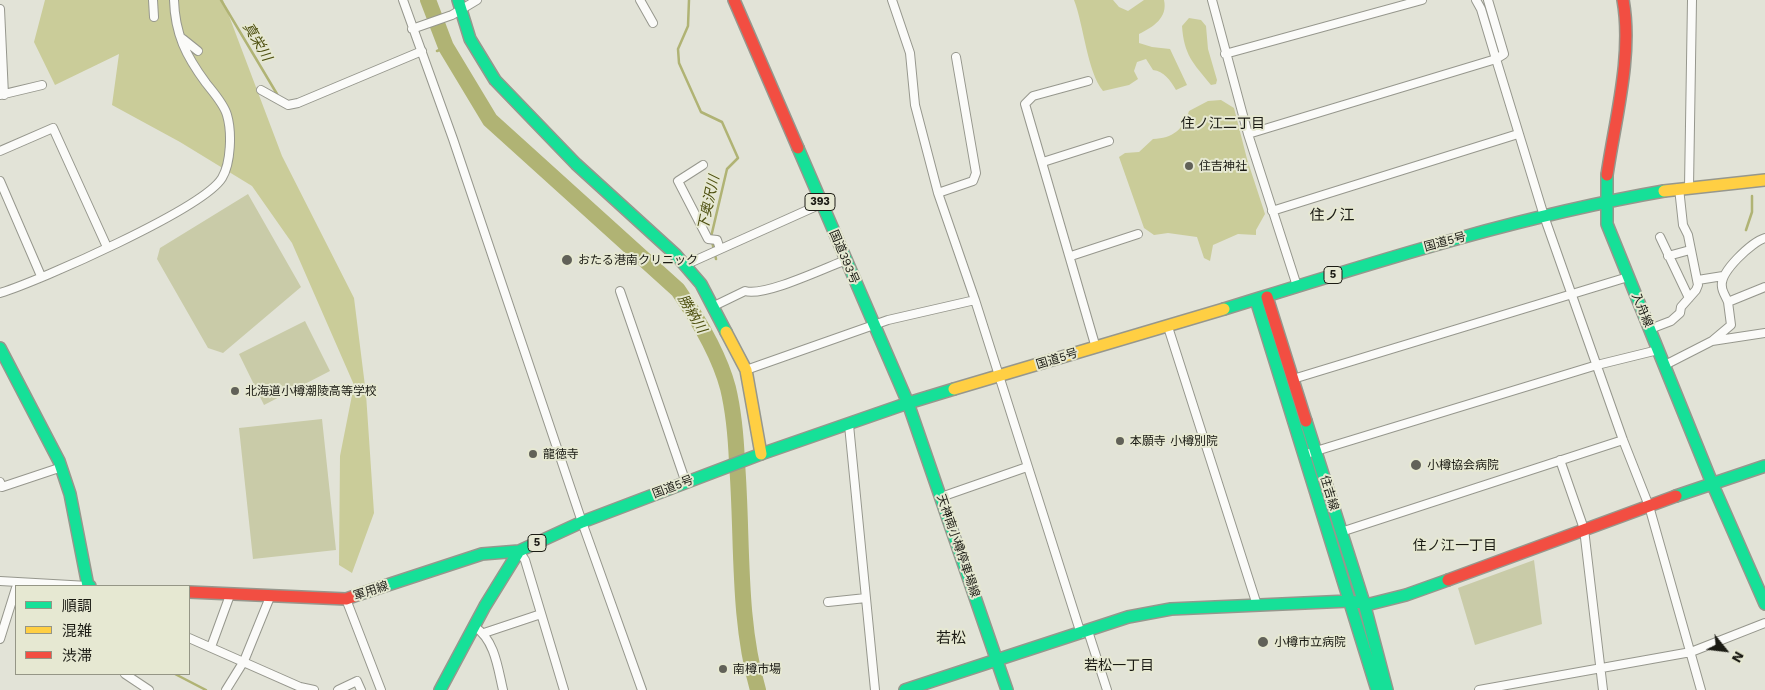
<!DOCTYPE html>
<html>
<head>
<meta charset="utf-8">
<style>
  body { margin:0 }
  #map { position:relative; width:1765px; height:690px; overflow:hidden; background:#e2e3d7; font-family:"Work Sans","Noto Sans JP",sans-serif }
  canvas { display:block }
  .legend { position:absolute; left:15px; top:585px; width:175px; height:90px; box-sizing:border-box; background:#e6e8d2; border:1px solid #959686; margin:0; padding:6px 9px; list-style:none; font-size:15px; color:#1b1b14 }
  .legend li { display:flex; align-items:center; gap:10px; height:25px }
  .legend b { width:25px; border:1px solid #959686 }
  .north { position:absolute; left:1700px; top:625px; width:50px; height:50px; -webkit-text-stroke:4px #e6e8d2; paint-order:stroke; rotate:119deg; font-size:14px; font-weight:700; line-height:20px; text-align:center; color:#1b1b14 }
  .north::after { content:''; display:block; margin:auto; width:18px; height:22px; background:#1b1b14; clip-path:polygon(50% 0,100% 100%,50% 72%,0 100%) }
</style>
</head>
<body>
<div id="map">
<canvas width="1765" height="690"></canvas>
<ul class="legend">
<li><b style="height:6px;background:#16e098"></b>順調</li>
<li><b style="height:6px;background:#ffcf43"></b>混雑</li>
<li><b style="height:6px;background:#f24e42"></b>渋滞</li>
</ul>
<div class="north">N</div>
</div>
<script>
const ctx = document.querySelector('canvas').getContext('2d');
ctx.lineJoin = 'round';
function fillPath(path, color) { ctx.fillStyle = color; ctx.fill(path, 'evenodd'); }
function trace(path, color, width, dash) { ctx.strokeStyle = color; ctx.lineWidth = width; ctx.lineCap = dash ? 'butt' : 'round'; ctx.setLineDash(dash || []); ctx.stroke(path); }
function drawText(font, color, halo, rows, align = 'center') {
  ctx.font = font + ' "Work Sans","Noto Sans JP",sans-serif'; ctx.lineWidth = 4; ctx.setLineDash([]); ctx.textBaseline = 'middle'; ctx.strokeStyle = halo; ctx.fillStyle = color; for (const [text, x, y, turn = 0] of rows) {
    ctx.save(); ctx.translate(x, y); ctx.rotate((+turn || 0) * Math.PI / 180); ctx.textAlign = isNaN(turn) ? turn : align; if (halo) ctx.strokeText(text, 0, 0); ctx.fillText(text, 0, 0); ctx.restore();
  }
}
fillPath(new Path2D(`
  M248,194L301,287L223,353L208,348L157,259L160,248Z
  M305,321L330,371L264,405L239,354Z
  M322,419L336,550L253,559L239,428Z
  M1534,560L1542,624L1475,645L1458,588Z`), '#c9cba8');
fillPath(new Path2D(`
  M45,0H223L282,156L354,298L366,394L374,513L352,573L339,565L340,456L354,385L292,243L252,186L180,142L112,105L119,54L55,85L34,42Z
  M1074,0H1113L1119,7L1128,11L1144,0H1164C1168,18 1153,27 1139,34V43L1152,47L1170,49L1187,85L1176,90C1170,80 1164,71 1153,70L1146,59L1137,62L1134,71L1138,79L1129,85L1103,91C1087,71 1084,26 1074,0Z
  M1189,18L1201,20L1206,26L1208,49L1217,80L1216,84L1211,85C1193,63 1184,55 1182,26Z
  M1221,100L1234,108L1247,159L1265,214L1256,230V235L1238,234L1213,245L1210,261L1204,258L1197,237L1168,233L1154,235L1144,228L1119,157L1125,153L1139,152L1153,139C1173,138 1183,130 1189,111L1208,101Z`), '#cacc99');
trace(new Path2D(`
  M221,0L277,94
  M689,0L688,26L678,49L679,63L701,112L722,122L738,158L727,169L711,237L716,259
  M437,51L446,47
  M1746,230L1752,212V196
  M175,674L206,690`), '#b0b374', 2.5);
trace(new Path2D(`
  M428,0L446,47L490,120L678,290C698,319 719,354 728,388C734,413 736,438 737,463C743,539 737,617 758,690`), '#b0b374', 16);
const street = new Path2D(`
  M153,0L154,17
  M403,0L453,139L582,522L642,690
  M640,0L653,23
  M892,0L910,53L915,105L938,193L975,300L1081,634
  M1212,0L1248,134L1297,286
  M1488,0L1504,54L1496,59L1544,216L1623,440L1649,506L1701,690
  M0,9L4,95
  M412,29L452,15L477,0
  M183,39L198,51
  M1225,54L1422,0
  M1088,81L1033,96L1025,104L1096,348
  M261,90L288,105L298,103L422,51
  M0,95L42,85
  M1248,134L1496,59L1481,9L1476,0
  M0,151L53,128L107,247
  M1043,162L1109,141
  M703,165L678,181L708,239L717,240L720,249
  M0,181L41,276
  M1689,187L1692,0
  M938,193L973,181L976,173L956,57
  M1272,211L1518,134
  M1660,237L1689,298
  M1071,256L1138,234
  M1668,256L1690,250
  M685,265L821,204
  M1698,280L1723,276
  M620,291L686,483
  M0,293C39,281 203,209 222,178C231,163 232,132 227,115C224,104 213,92 206,83C186,56 175,34 174,0
  M1728,302C1726,297 1722,291 1722,287C1719,272 1752,242 1765,238
  M714,306L745,291C764,297 825,268 846,260
  M1168,327L1257,605
  M1650,329L1671,321L1680,313L1681,307L1696,290L1698,285L1688,235L1683,225L1679,188
  M1712,341L1731,325L1728,302L1765,287
  M1665,365L1712,341L1765,333
  M746,370L888,320L975,300
  M1293,379L1628,277
  M849,425L875,690
  M1303,455L1597,365L1658,350
  M1560,460L1584,529L1603,690
  M0,482L2,487L62,467
  M941,497L1027,467
  M1341,532L1623,440
  M519,551L525,560L564,690
  M0,581L88,586
  M346,599L381,690
  M828,602L866,598
  M475,627C495,640 498,669 503,690
  M1088,631L1107,690
  M484,633L541,614
  M189,638L300,687L314,690
  M0,639L16,588
  M211,647L230,595
  M125,674L149,690
  M226,690L244,661L270,597
  M338,690L357,681L361,690
  M1479,690L1691,652L1765,623`);
const fast = new Path2D(`
  M458,0L470,39L495,80L576,164L676,255L701,284L726,332
  M798,148L908,403
  M1607,175V224L1712,483L1765,604
  M1256,300L1377,690
  M1224,309C1369,264 1514,217 1664,191
  M0,348L59,461L70,494L88,586H90
  M908,403L1007,690
  M1306,421L1364,603L1387,690
  M1676,496L1765,466
  M360,594L482,554L519,551
  M440,690L485,606L519,551L582,522L761,454L908,403L954,389
  M905,690L1128,617L1171,609L1349,601L1370,604L1406,595L1448,580`);
const slow = new Path2D(`
  M1664,191L1765,180
  M726,332L746,370L761,454
  M954,389L1224,309`);
const jam = new Path2D(`
  M734,0L798,148
  M1607,175C1615,120 1633,55 1623,0
  M1267,297L1306,421
  M1448,580L1676,496
  M189,592L346,599L360,594`);
trace(street, '#96978d', 10);
trace(fast, '#96978d', 14);
trace(slow, '#96978d', 14);
trace(jam, '#96978d', 14);
trace(street, '#fbfbf9', 8);
trace(fast, '#16e098', 11);
trace(slow, '#ffcf43', 11);
trace(jam, '#f24e42', 11);
for (const [x, y, r, color] of [
  [1189,166,5,"#616158"],
  [567,260,6,"#616158"],
  [235,391,5,"#616158"],
  [1120,441,5,"#616158"],
  [533,454,5,"#616158"],
  [1416,465,6,"#616158"],
  [1263,642,6,"#616158"],
  [723,669,5,"#616158"]
]) { const dot = new Path2D(); dot.arc(x, y, r, 0, 2 * Math.PI); ctx.fillStyle = color; ctx.fill(dot); trace(dot, '#e6e8d2', 2); }
for (const [x, y, w] of [
  [820,202,30],
  [1333,275,18],
  [537,543,18]
]) { const box = new Path2D(); box.roundRect(x - w / 2, y - 8.5, w, 17, 4); ctx.fillStyle = '#e6e8d2'; ctx.fill(box); trace(box, '#1b1b14', 1); }
drawText('bold 11px', '#1b1b14', null, [
  ["393",820,202],
  ["5",1333,275],
  ["5",537,543]
]);
drawText('12px', '#1b1b14', '#e6e8d2', [
  ["住吉神社",1199,166],
  ["おたる港南クリニック",578,260],
  ["北海道小樽潮陵高等学校",245,391],
  ["本願寺 小樽別院",1130,441],
  ["龍徳寺",543,454],
  ["小樽協会病院",1427,465],
  ["小樽市立病院",1274,642],
  ["南樽市場",733,669]
], 'left');
drawText('12px', '#1b1b14', '#e6e8d2', [
  ["国道5号",1445,242,-15],
  ["国道393号",844,257,67],
  ["入舟線",1642,310,67],
  ["国道5号",1057,359,-17],
  ["国道5号",673,487,-21],
  ["住吉線",1329,493,73],
  ["天神南小樽停車場線",958,546,71],
  ["軍用線",371,591,-18]
]);
drawText('italic 14px', '#4e5010', '#e6e8d2', [
  ["真栄川",257,42,59],
  ["下奥沢川",709,203,-78],
  ["勝納川",692,314,59]
]);
drawText('14px', '#1b1b14', '#e6e8d2', [
  ["住ノ江二丁目",1223,124],
  ["住ノ江一丁目",1455,546],
  ["若松一丁目",1119,666]
]);
drawText('15px', '#1b1b14', '#e6e8d2', [
  ["住ノ江",1332,216],
  ["若松",951,639]
]);
</script>
</body>
</html>
